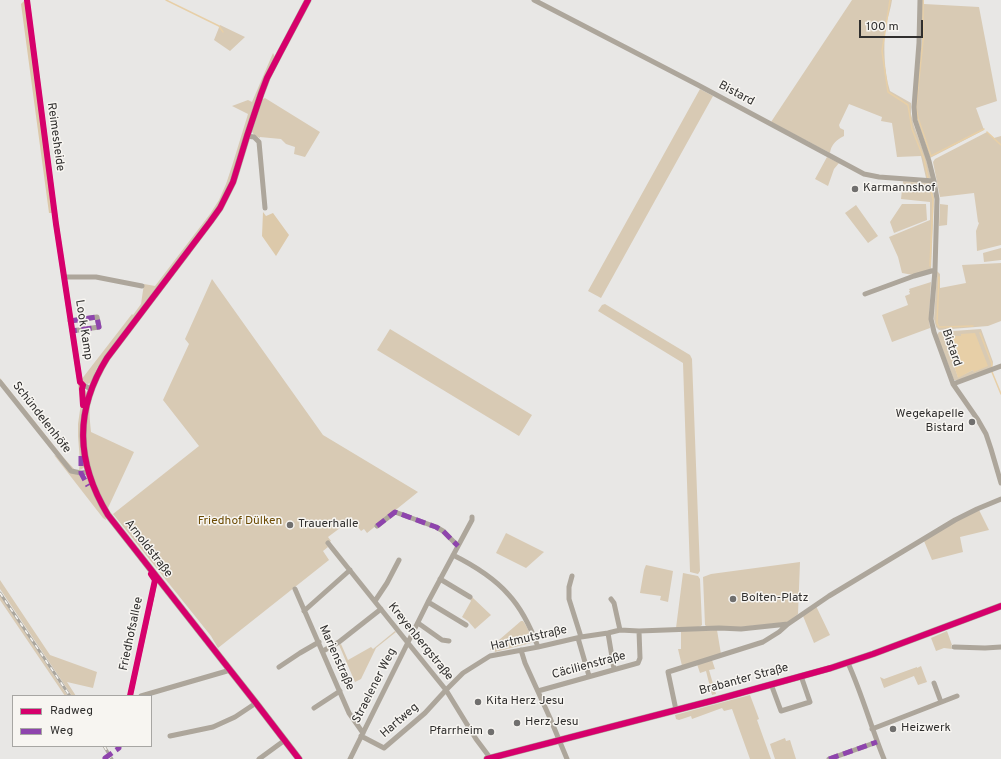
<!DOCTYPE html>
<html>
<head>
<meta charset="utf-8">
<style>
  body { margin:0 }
  #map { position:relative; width:1001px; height:759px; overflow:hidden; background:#e8e7e5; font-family:Overpass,sans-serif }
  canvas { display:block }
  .legend { position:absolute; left:12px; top:695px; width:140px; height:52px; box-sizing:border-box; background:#f7f5f1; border:1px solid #a7a6a3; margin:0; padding:5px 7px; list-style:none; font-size:12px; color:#302f2e }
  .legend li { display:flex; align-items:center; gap:8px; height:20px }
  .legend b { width:20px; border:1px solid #a7a6a3 }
  .scale { position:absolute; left:859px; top:20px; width:64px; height:18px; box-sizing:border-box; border:2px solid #302f2e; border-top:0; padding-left:5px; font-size:12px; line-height:14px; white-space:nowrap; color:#302f2e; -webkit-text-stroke:3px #f7f5f1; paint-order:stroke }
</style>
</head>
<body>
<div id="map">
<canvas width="1001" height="759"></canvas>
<ul class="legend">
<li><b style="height:5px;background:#d6006c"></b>Radweg</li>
<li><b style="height:5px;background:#8e44ad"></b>Weg</li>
</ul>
<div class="scale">100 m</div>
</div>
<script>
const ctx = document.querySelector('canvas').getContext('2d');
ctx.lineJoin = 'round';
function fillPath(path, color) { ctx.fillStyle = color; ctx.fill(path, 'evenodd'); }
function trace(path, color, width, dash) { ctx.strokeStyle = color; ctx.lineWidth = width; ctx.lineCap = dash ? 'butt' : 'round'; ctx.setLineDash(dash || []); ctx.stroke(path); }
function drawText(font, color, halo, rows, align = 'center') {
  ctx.font = font + ' Overpass,sans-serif'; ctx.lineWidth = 3; ctx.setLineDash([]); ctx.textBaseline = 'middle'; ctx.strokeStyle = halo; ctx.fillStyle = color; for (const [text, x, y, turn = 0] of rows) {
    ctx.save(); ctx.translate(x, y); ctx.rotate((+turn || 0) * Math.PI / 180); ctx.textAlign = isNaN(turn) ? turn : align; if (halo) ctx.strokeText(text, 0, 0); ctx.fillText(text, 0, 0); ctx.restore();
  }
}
fillPath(new Path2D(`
  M852,0H892C891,8 888,16 886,25C883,44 884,72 890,91L911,103V114L914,126L926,158L931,178H926L921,156L897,157L892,123L881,121L882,117L849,104L839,125L840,128L844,130V136C836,140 831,145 830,153L771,122Z
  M922,0H924V4L979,7L997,101L976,108L984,130L930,158L917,118L915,107L922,40Z
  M220,25L245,37L230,51L214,40Z
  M273,53L275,57L232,175L225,193L217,207L107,353L97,368L91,383L87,384L81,380L132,314L133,315L141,304L144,284L155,286L210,214L219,200L226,184L232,166L248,114L232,106L248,100L252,102Z
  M700,89L713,96L601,298L588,291Z
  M265,98L320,132L305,157L294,154L295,147L286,144L281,139L260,137V138L254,135L251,130L261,100Z
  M987,132L994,138L1001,136V245L977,251L976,231L979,223L978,222L974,193L940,197L933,162L935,159Z
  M827,157L839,163L834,169L828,186L815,179Z
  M903,181L931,183L934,197L931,270L913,275L902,273L898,257L889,237L930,220V202L901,199Z
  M902,204H926L927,220L894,233L890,222Z
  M940,204L948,205L947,225L939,226Z
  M856,205L878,236L868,243L845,213Z
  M1001,248V260L984,262L983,253Z
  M189,253H191L110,357C102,372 93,387 90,404C89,413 90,423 91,432L134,452L108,508C101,504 97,492 94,485C77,438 84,398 110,356Z
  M1001,263V321L988,326L939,330L936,327L934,319L937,271L940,274V288L966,283L962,265Z
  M212,279L323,435L418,492L367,533L364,529L361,531L352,519L328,537L331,541L326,544L328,547L323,551L329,560L218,648L211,636L113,514L199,446L163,400L189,344L185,339Z
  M931,282L929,319L930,328L892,342L882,315L908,305L905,296L910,294L909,291H910L909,289Z
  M605,304L690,355L692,359L700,571L698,574L690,572L683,363L598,311L602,305Z
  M390,329L532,415L519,436L377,350Z
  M981,329L993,362L992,369L959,380H954L937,335L939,332ZM962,336L974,372L973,370L958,377L944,337Z
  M0,378L64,458L75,470H79L80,462L78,436V424L81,403L77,380C80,385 85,388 87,393L84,467L82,469L79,470V472L73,471L0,380Z
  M54,455C61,458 64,466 69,471C74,475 79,474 84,476C90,479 102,508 105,515L106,520L103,518Z
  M979,510L989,530L960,537L963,552L932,560L924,541L836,593L957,521Z
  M506,533L544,552L526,568L496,553Z
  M800,562L798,614L788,622L741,627H707L705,625L703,577L711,574Z
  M646,565L673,571L668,602L660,600L661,596L640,593L644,570Z
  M683,573L698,576L700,579L702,625L699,627L676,628Z
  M0,580L50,655L97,672L93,688L67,682L76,696H72L0,589Z
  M0,595L68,696H65L0,600Z
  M472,597L491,615L475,629L468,621L462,617L471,601L470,599Z
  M816,606L830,635L814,643L803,616Z
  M521,621H523C527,626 530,634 532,640L531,643L495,652L494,649L490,650L492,646Z
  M717,630L721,654L682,666L678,649H681V631Z
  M395,631L396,632L376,648L361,679L355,682L339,645L341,644L348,660L371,647L373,649Z
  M947,631L952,645L951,646L952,649L944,648L936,651L931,638Z
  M712,660L715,669L709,670L716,694L712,695L706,671L700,673L697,664Z
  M921,666L927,682L918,685L914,676L884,688L880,677L884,679L917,667V668Z
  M750,695L759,719L757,720L771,759H750L732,709L724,711L722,708L692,719L691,716L679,720L676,719L675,715Z
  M785,738L786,741L790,740L796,759H775L770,744Z`), '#d8cab4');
fillPath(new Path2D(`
  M25,0L52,213H49L21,4Z
  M263,212L266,216L273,213L289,235L276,256L262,236Z`), '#dcc9aa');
fillPath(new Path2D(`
  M975,333L988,366L974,372L973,370L958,378L944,336H961V334Z`), '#e7cfa7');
trace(new Path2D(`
  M166,0L219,26L223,32
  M890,0L882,51L888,92L908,105L912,129L924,159L928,178
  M923,0V41L916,108L918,118L931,156L984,129
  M987,132L1001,145
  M929,184L933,199L930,266
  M939,277L937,323L939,327H941L973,326
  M980,333L992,364L991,369
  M992,372L1001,394`), '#e7cfa7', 1.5);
trace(new Path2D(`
  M27,0L56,224L80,382L83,385L91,389
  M534,0L698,85L864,174L879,177L934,181
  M920,0L919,43L914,107L915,120L929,161L934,181L937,199L935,270L931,319L934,332L953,384L978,420L986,434L991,449L1001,483
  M247,136L254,137L259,142L265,208
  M64,277H96L142,286
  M865,294L914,276L935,270
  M70,321L97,317L99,327L72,331
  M0,382L71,471L81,473L88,472
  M953,384L1001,366
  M377,526L395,512L436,527L443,531L458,546
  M328,543L408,643L446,690L476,739L491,759
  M453,555C473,565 493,577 508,594C522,609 531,628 538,647
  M572,576L569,587V599L581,637
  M440,579L470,597
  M295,589L349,713L363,733
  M611,599L614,603L620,630
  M375,601L387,583L399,560
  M428,602L466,625
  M304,611L350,570
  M418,623L442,640L449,641
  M608,633L614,669
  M578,638L589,676
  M954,647L985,648L1001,647
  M521,650L525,663L550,718L567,759
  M323,651L339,642L381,609
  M848,663C862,694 871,727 884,759
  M279,667L300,653L319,642
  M934,683L941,702
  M771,684L781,711L810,702L801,676
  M538,691L638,663L640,658L639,631
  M130,696L156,577
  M141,696L227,671L230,670
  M314,708L340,691
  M676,710L668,672L763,642L779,632L788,624
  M872,729L957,696
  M170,736L213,727L235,717L256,703
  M361,736L384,748L425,713L446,690L463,673L490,656L538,647L581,637L608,633L620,630L639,631L719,628L741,629L788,624L829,596L955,520L977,509L1001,499
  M259,759L285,740
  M350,759L428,602L472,520V517
  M829,759L877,742`), '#ada69b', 5);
trace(new Path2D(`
  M299,759L256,703L108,515C76,462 74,411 107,358L210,222L220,208L233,182L247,136L261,94L267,78L280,53L308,0
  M487,759L715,700L831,668L873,654L1001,606`), '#aca599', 7);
const rail = new Path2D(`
  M0,593L70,696
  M104,746L112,759`);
trace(rail, '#aaa69e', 3);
trace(rail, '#f7f5f1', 1.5, [4.5]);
trace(new Path2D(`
  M70,321L97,317L99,327L72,331
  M81,456V473L88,486
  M377,526L395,512L436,527L443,531L458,546
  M106,759L105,758L119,748V746
  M829,759L877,742`), '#8e44ad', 5, [10, 5]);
trace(new Path2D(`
  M27,0L56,224L80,382L83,385L82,389L83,405
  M130,696L155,580L151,574
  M299,759L256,703L108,515C76,462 74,411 107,358L210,222L220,208L233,182L247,136L261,94L267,78L280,53L308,0
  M487,759L715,700L831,668L873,654L1001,606`), '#d6006c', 6);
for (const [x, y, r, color] of [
  [855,189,4,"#706f6e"],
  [972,422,4,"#706f6e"],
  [290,525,4,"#706f6e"],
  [733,599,4,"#706f6e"],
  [478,702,4,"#706f6e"],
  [517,723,4,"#706f6e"],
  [893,729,4,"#706f6e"],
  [491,732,4,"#706f6e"]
]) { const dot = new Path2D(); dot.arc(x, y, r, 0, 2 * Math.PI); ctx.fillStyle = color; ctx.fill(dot); trace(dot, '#f7f5f1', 1.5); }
drawText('12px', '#302f2e', '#f7f5f1', [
  ["Bistard",736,94,28],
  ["Reimesheide",55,137,82],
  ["Look Kamp",83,330,81],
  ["Bistard",951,348,71],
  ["Schündelenhöfe",41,418,52],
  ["Arnoldstraße",148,549,52],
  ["Friedhofsallee",132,634,-78],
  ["Hartmutstraße",529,639,-13],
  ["Kreyenbergstraße",420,642,51],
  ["Marienstraße",336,658,66],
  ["Cäcilienstraße",589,666,-15],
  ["Brabanter Straße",744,680,-15],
  ["Straelener Weg",375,686,-63],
  ["Hartweg",400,721,-41]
]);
drawText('12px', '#302f2e', '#f7f5f1', [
  ["Karmannshof",863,189],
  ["Wegekapelle",964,415,"right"],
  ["Bistard",964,429,"right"],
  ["Trauerhalle",298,525],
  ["Bolten-Platz",741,599],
  ["Kita Herz Jesu",486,702],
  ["Herz Jesu",525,723],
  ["Heizwerk",901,729],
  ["Pfarrheim",483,732,"right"]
], 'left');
drawText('12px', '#6d4c05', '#f7f5f1', [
  ["Friedhof Dülken",240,522]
]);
</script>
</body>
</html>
